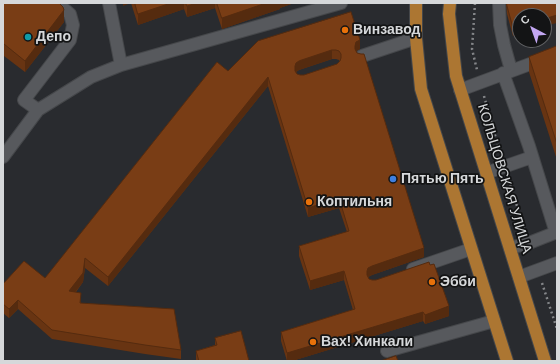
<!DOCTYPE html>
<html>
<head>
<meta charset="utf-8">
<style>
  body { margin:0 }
  #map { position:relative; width:560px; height:364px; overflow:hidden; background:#292b2f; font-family:"DM Sans",sans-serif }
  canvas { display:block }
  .frame { position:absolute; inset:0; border:4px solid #d6d8da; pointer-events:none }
  .north { position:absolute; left:512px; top:8px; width:40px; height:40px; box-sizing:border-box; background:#131415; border:1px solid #616264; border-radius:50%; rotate:319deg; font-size:11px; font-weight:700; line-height:16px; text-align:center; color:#d6d8da }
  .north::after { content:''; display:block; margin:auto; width:14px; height:18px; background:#c3a7f2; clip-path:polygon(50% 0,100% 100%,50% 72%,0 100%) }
</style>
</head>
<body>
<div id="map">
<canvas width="560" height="364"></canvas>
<div class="frame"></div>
<div class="north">С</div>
</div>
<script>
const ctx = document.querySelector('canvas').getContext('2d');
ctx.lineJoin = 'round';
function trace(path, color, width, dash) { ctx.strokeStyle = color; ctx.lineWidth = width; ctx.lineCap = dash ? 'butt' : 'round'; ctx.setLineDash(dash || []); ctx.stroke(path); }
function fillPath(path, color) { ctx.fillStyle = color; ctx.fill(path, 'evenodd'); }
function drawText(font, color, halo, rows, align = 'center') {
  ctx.font = font + ' "DM Sans",sans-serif'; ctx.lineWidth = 3.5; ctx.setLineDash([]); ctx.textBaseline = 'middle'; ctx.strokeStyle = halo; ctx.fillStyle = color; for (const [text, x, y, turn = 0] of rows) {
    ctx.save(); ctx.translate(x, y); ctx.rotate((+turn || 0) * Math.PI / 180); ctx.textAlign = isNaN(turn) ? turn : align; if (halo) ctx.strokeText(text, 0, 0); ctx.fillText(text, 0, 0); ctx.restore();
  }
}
const minor = new Path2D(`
  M109,3L121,65
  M499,3L500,25L504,45L511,70
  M362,56L416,38
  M503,73L529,146L556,233
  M460,90L557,54
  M38,110L24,100L70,40L73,25L70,14L57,3
  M3,157L38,110L91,77L121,65L341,3
  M486,173L532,157
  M510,248L529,243L557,232
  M413,269L471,249
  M519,277L557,263
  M387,351L494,321`);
const major = new Path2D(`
  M416,3V38L421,89L507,361
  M450,3L449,14L456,76L545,361`);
trace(minor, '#45474a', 14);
trace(major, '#45474a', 14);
trace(new Path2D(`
  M475,3L472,49L477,70
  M484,96L500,153
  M509,180L524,229
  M542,283L557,329`), '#848689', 2.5, [2, 3]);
trace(minor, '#57595d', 12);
trace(major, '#ac7632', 12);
fillPath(new Path2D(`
  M3,3L64,22L25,72L4,56H3Z
  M131,3H294L280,8V9L222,29L215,8L187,17L184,9L138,25Z
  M506,3H557L513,36L507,14Z
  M258,41L360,49L356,51L424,257L372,275L368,277L369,279L449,316L425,324L423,321L292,361H287L281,341V332L353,310L344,280L310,290L299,256V246L347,232L339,208L308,217L268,86L108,286L85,268L83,282L76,292L81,303L181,350V359L145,354L52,339L18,309L9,318L3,313V284L45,278L228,71ZM332,59H336L339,60L340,62L337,64L304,75H300L297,74L296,72L299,70Z
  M557,46V160L529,72V57Z
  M215,338L249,361H196V351L215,345Z`), '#683412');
fillPath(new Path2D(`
  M123,3H131L123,6Z
  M171,3H184V9L138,25V14Z
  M197,3H215V8L187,17V6Z
  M266,3H294L280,8V9L222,29V18Z
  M64,10V22L25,72V61Z
  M557,15V23L544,26V19Z
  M520,26V34L513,36V28Z
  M360,40V49L356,51L355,55V46L356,42Z
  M4,44V56H3V45Z
  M332,50V59L299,70L296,72L295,75V66L296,63L299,61Z
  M268,77V86L108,286V277Z
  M339,198V208L308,217V208Z
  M424,248V257L372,275L368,277L367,280V271L368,268L372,266Z
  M85,258V268L83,282L69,300V291Z
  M344,271V280L310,290V281Z
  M18,300V309L9,318V309Z
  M449,306V316L425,324V315Z
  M423,312V321L292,361H287V353Z`), '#552b0f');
const building = new Path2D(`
  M3,3H59L63,7L64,10L25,61L4,44L3,45Z
  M135,3H171L138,14Z
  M186,3H197L187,6Z
  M217,3H266L222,18Z
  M507,3H557V15L544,19V16H520V26L513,28L507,6Z
  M351,12L360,40L356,42L355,46V49L357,53L361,54H364L424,248L372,266L368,268L367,271V275L369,279L372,280H376L429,262L430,265L434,264L449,306L425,315L423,312L287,353L281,332L355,309L344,271L310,281L299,246L349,231L339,198L308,208L268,77L108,277L85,258L83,273L69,291L81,293L80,303L174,309L181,350L145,345L52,330L18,300L9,309L3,304V284L24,261L45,278L217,62L228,71L258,41ZM332,50H336L339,51L341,54V58L340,61L337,64L304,75H300L297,74L295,71V66L296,63L299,61Z
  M557,46V144L529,57Z
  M241,331L249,361H199L196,351L217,345L215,338Z
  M396,356L398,361H381Z`);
fillPath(building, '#793d15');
trace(building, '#552b0f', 1);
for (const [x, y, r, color] of [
  [345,30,4,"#e8710a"],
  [28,37,4,"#0f9aa8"],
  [393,179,4,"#3f7fe0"],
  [309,202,4,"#e8710a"],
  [432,282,4,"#e8710a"],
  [313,342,4,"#e8710a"]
]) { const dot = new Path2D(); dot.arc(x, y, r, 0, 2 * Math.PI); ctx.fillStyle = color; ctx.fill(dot); trace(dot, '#131415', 1.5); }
drawText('bold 14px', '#d6d8da', '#131415', [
  ["Винзавод",353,30],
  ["Депо",36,37],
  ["Пятью Пять",401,179],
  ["Коптильня",317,202],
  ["Эбби",440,282],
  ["Вах! Хинкали",321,342]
], 'left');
drawText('14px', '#d6d8da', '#131415', [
  ["КОЛЬЦОВСКАЯ УЛИЦА",504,179,73]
]);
</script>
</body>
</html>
